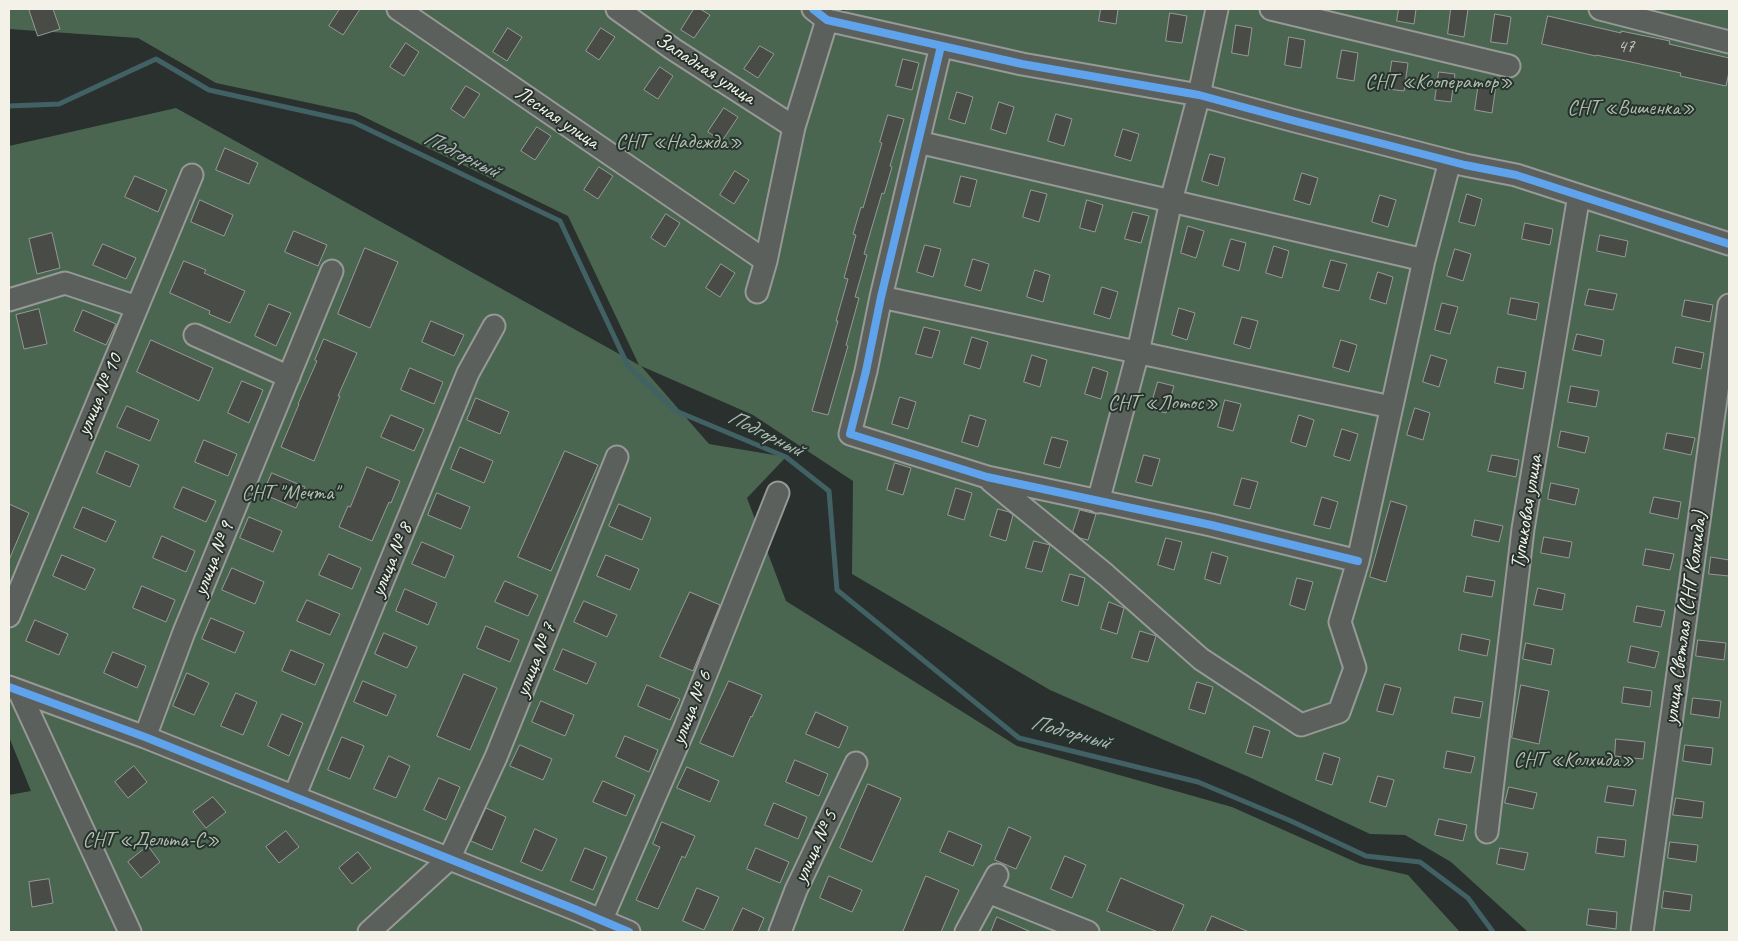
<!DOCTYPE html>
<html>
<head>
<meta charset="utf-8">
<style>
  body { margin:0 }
  #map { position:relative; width:1738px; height:941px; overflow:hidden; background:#29302d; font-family:Caveat,sans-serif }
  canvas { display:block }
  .frame { position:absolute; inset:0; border:10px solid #f4f1e8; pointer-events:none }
</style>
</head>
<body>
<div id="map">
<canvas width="1738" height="941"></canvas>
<div class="frame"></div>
</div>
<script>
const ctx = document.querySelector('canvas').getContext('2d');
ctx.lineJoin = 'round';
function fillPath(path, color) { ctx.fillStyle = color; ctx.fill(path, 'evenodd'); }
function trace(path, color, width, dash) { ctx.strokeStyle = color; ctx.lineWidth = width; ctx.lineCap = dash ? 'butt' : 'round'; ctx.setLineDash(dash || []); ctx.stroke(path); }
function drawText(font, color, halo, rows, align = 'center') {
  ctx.font = font + ' Caveat,sans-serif'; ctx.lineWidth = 4; ctx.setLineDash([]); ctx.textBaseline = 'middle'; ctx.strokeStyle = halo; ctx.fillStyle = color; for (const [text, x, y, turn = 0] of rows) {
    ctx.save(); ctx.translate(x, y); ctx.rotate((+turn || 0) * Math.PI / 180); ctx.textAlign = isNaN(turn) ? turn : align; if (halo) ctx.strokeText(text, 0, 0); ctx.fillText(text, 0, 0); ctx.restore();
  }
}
fillPath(new Path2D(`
  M9,9H830L827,19L842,31L845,9H1729V932H1528L1451,862L1405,835L1370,834L1249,777L1050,690L852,574L853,481L753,415L641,366L709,444L786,457L747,498L786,601L1017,746L1232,807L1360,864L1408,875L1460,932H9V795L31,791L9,737V146L176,108L639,365L568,216L356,113L216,83L138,38L9,29Z`), '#4a6651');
trace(new Path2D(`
  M9,106L59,104L156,59L209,90L353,122L560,221L628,366L676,411L786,457L829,491L837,590L1019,738L1198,782L1291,821L1366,856L1420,862L1468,898L1493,932`), '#426165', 5);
const building = new Path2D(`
  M29,9H53L60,29L38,36Z
  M340,9H360L343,35L329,26Z
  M694,9H700L710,15L694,38L681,30Z
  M1101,9H1118L1116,24L1099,21Z
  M1399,9H1416L1414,24L1397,21Z
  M1451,9H1468L1464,37L1448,34Z
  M1170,13L1187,16L1182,43L1166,41Z
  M1495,14L1511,17L1507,44L1491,42Z
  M1548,16L1621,33V31L1670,41L1669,44L1729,58V72L1726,86L1680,76L1681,73L1631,62L1596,55V56L1542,44Z
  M1236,25L1252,28L1248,56L1232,53Z
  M508,28L522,37L507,61L493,52Z
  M601,28L615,37L599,60L586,51Z
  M1289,37L1305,40L1301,68L1285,65Z
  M406,43L419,52L404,76L390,67Z
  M760,46L774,54L758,78L744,69Z
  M1342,50L1358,53L1354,81L1337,78Z
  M903,59L919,63L912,90L896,86Z
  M1392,61L1408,63L1404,91L1388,89Z
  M660,67L673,76L658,99L644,90Z
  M1439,72L1455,74L1451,102L1435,100Z
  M1479,82L1496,85L1492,113L1475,110Z
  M466,86L480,94L464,118L451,109Z
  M957,92L973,97L965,124L949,119Z
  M999,102L1014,107L1006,134L991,129Z
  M724,108L738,117L722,141L708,132Z
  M1056,114L1072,119L1064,146L1048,141Z
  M888,115L904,119L890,166L892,167L884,194L882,193L864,254L867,255L855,297L859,298L846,345L848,346L828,415L812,411L838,321H836L848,279L844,278L856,235L853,234L861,207L863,208L882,143L880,142Z
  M537,127L551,136L535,160L521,151Z
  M1123,129L1139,134L1131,161L1115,156Z
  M225,148L258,163L249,184L216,170Z
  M1210,154L1225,158L1218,186L1202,181Z
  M599,167L613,176L598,199L584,190Z
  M735,171L749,180L734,204L720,195Z
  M1302,173L1318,178L1310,205L1294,200Z
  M135,176L167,190L158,212L125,197Z
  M961,176L977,180L970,207L954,203Z
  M1031,190L1047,194L1039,222L1023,217Z
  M1467,194L1482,199L1475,226L1459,222Z
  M1380,195L1396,200L1388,227L1372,222Z
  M200,200L233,215L224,236L191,222Z
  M1087,200L1103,205L1095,232L1080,228Z
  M1133,212L1149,216L1141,243L1125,239Z
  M666,214L680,223L665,247L651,238Z
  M1525,223L1553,229L1550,245L1522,239Z
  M1188,226L1204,231L1196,258L1181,253Z
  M294,231L327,245L318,266L285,252Z
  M52,233L60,268L37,274L29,239Z
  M1600,235L1628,241L1625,257L1597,251Z
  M1231,239L1246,243L1239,271L1223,266Z
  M103,244L136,258L126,279L93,265Z
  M925,245L941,249L933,277L917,272Z
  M1274,246L1289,251L1282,278L1266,273Z
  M365,248L398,262L370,328L338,314Z
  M1455,249L1471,254L1463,281L1447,276Z
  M973,259L989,264L981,291L965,286Z
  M1331,260L1347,264L1339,291L1323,287Z
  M184,261L206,270L204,273L245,291L230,323L209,314L210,311L170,293Z
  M721,264L735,273L720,297L706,288Z
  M1035,270L1050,275L1043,302L1027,297Z
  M1378,272L1393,277L1386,304L1370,299Z
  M1102,287L1118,292L1110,319L1094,314Z
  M1589,289L1617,294L1613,310L1585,305Z
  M1511,298L1539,303L1536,320L1508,314Z
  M1685,300L1713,305L1710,322L1682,316Z
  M1442,303L1458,307L1450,334L1435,330Z
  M269,304L291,313L276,346L255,336Z
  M1179,308L1195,313L1187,340L1172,335Z
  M39,309L47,344L24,349L16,315Z
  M83,310L116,324L106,345L74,331Z
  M1242,317L1258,321L1250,349L1234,344Z
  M431,321L464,335L454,356L422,342Z
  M924,327L940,331L932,358L916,354Z
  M1577,334L1604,340L1601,356L1573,350Z
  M972,337L988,342L980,369L964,364Z
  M324,339L357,353L338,396H340L314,461L281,447L299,404H298L317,361L315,360Z
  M151,340L213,368L199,401L137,372Z
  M1341,340L1357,345L1349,372L1333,367Z
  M1676,347L1704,353L1701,369L1673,363Z
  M1032,355L1047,360L1040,387L1024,382Z
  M1431,355L1447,360L1439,387L1423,382Z
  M1093,367L1108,372L1101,399L1085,394Z
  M1498,367L1526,372L1523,389L1495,383Z
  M410,368L443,382L434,404L401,390Z
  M242,381L263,390L249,423L228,413Z
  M1158,382L1174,386L1166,413L1150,409Z
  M1571,386L1599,391L1596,407L1568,402Z
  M900,397L916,402L908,429L892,424Z
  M476,398L509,412L500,434L467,420Z
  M1225,400L1241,404L1233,431L1218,427Z
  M127,406L159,420L150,441L117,427Z
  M1415,408L1430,413L1423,440L1407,435Z
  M391,415L424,429L414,451L381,437Z
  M970,415L986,420L978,447L962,442Z
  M1299,415L1314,420L1306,447L1291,442Z
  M1342,429L1358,434L1350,461L1334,456Z
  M1561,431L1589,437L1585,453L1558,447Z
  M1667,433L1695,438L1691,455L1664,449Z
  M1052,437L1068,441L1060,468L1044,464Z
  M204,440L237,454L228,476L195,462Z
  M460,447L493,461L484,483L451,469Z
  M106,451L139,465L130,487L97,473Z
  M565,451L598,465L551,571L518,557Z
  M1144,455L1160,459L1152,486L1136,482Z
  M1492,455L1519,460L1516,477L1488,471Z
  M895,463L911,468L903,495L887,490Z
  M367,467L400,481L391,503L389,502L372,541L339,527L348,506L350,507Z
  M272,473L305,487L296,508L263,494Z
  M1242,478L1258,482L1250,509L1234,505Z
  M1551,483L1579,489L1575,505L1548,499Z
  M183,487L216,501L206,522L174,508Z
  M956,488L972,493L964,520L948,515Z
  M437,493L470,507L461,529L428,515Z
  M1322,497L1338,502L1330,529L1314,525Z
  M1654,497L1681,502L1678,519L1650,513Z
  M1391,501L1407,506L1386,582L1370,577Z
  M9,504L29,513L9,560Z
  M619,504L651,518L642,540L609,526Z
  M83,507L116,521L106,542L74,528Z
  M998,509L1009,512L1013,515L1006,541L990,536Z
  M1080,510L1096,514L1088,540L1080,538L1073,532Z
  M249,517L282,531L273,552L240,538Z
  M1475,520L1503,526L1499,542L1472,536Z
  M162,536L195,551L186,572L153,558Z
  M1544,537L1572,542L1569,558L1541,553Z
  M1166,538L1182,542L1174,570L1158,565Z
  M1034,541L1050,545L1042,572L1026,568Z
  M422,542L454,556L445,578L412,564Z
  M1646,549L1674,554L1670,570L1643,565Z
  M1212,552L1228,557L1220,584L1205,579Z
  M329,554L361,568L352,589L319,575Z
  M62,555L95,569L85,590L53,576Z
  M606,555L639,569L630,590L597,576Z
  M1711,557L1729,560V576L1709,574Z
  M232,568L264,582L255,604L222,590Z
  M1070,574L1085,578L1078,606L1062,601Z
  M1467,576L1495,581L1492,597L1464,592Z
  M1297,578L1313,582L1305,610L1290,605Z
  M505,581L538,595L528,616L495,602Z
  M142,586L175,600L166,622L133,608Z
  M1538,588L1565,594L1562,610L1534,605Z
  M405,589L437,603L428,625L396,611Z
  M690,592L720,605L693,671L660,657Z
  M307,600L340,614L330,635L297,621Z
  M584,601L617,615L607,637L574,622Z
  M1109,602L1124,608L1117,634L1101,629Z
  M1637,606L1665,611L1661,627L1634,622Z
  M211,618L244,632L235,653L202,639Z
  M35,620L68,634L59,655L26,641Z
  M486,626L519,640L510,662L477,648Z
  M1140,631L1156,636L1148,662L1132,658Z
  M384,633L417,647L407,668L375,654Z
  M1462,634L1490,640L1487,656L1459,650Z
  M1698,640L1726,643L1724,660L1696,656Z
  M1526,643L1554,649L1551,665L1523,659Z
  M1631,646L1659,652L1655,668L1628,662Z
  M563,649L596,663L587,684L554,670Z
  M291,650L324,664L315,685L282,671Z
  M113,652L146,666L137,688L104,673Z
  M187,673L209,683L194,715L173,706Z
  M464,674L497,688L470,750L437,736Z
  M363,681L396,695L387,716L354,702Z
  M729,681L762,695L752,717L751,716L733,757L700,743Z
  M1197,682L1213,687L1205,714L1189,709Z
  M1385,684L1401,688L1393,715L1377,711Z
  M647,685L680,699L670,720L638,706Z
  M1521,685L1549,691L1539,744L1512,738Z
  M1624,687L1652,691L1650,707L1622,703Z
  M236,693L257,702L243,735L221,726Z
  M1455,697L1483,702L1480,718L1452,713Z
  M1693,698L1721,701L1719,718L1691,714Z
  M541,701L574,715L565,736L532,722Z
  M816,712L848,727L839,748L806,734Z
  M282,714L303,723L289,756L268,746Z
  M1254,726L1270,731L1262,758L1246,753Z
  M625,736L658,750L649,772L616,757Z
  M342,737L364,746L350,779L328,770Z
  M1616,739L1645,742L1643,759L1615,756Z
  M520,745L552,759L543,780L510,766Z
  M1685,745L1713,748L1711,765L1683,761Z
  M1447,751L1475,757L1471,773L1444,768Z
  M1324,753L1340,758L1332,785L1316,780Z
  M389,756L410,766L396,798L374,789Z
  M795,760L828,774L819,796L786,782Z
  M134,766L147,782L128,798L115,782Z
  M687,767L719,781L710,802L677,788Z
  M1378,776L1394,780L1386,807L1370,802Z
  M439,778L460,787L446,820L424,810Z
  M603,781L635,795L626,816L593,802Z
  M868,784L901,798L872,862L840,848Z
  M1608,786L1636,790L1633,806L1605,802Z
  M1509,787L1537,793L1533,809L1505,803Z
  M213,797L226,812L206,828L193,812Z
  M1676,798L1704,802L1702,818L1673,815Z
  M774,803L807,817L798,839L765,825Z
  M486,808L506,817L492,850L471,841Z
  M1439,819L1467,825L1463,841L1435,835Z
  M662,822L695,836L685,858L682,856L658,909L636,900L660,847L653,844Z
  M1009,827L1031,837L1016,869L995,860Z
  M535,829L557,839L542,871L521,862Z
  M286,831L299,847L279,863L266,847Z
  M949,831L982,845L973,866L940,852Z
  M1598,837L1626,840L1624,857L1596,853Z
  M1670,842L1698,845L1696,862L1668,858Z
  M148,846L160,862L141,878L128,862Z
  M585,848L607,857L593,890L571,881Z
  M756,848L789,862L780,883L747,869Z
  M1500,848L1528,853L1524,870L1497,864Z
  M358,852L371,868L352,884L339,868Z
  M1065,856L1086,865L1072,898L1051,889Z
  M829,876L862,890L852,912L820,898Z
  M926,876L959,890L941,932H903Z
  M1121,878L1184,905L1172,932H1158L1107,911Z
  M49,879L53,903L32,907L29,882Z
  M697,888L719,897L704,930L683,921Z
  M1664,891L1692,895L1690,911L1662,908Z
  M743,908L764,918L758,932H732Z
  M1589,909L1617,912L1616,929L1587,925Z
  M1212,916L1249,932H1205Z
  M997,917L1031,932H991Z`);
fillPath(building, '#484b46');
trace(building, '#969996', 1);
const minor = new Path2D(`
  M398,9L766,261
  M617,9L673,49L794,127
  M813,9L827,20L1022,64L1199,95L1295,121L1465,165L1516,175L1729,244
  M1271,9L1509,66
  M1600,9L1729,42
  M941,46L881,297L866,371L850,434L987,477L1211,525L1358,561
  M918,142L1424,260L1450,161
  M757,292L766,261L794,127L827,20
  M881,297L1391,407
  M9,300L65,283L137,307
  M195,335L289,377
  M991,481L1106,575L1201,659L1301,725L1339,712L1355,668L1340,622L1358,561L1424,260
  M1098,502L1138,352L1171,201L1199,95L1217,9
  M9,616L192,175
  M9,687L145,737L577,910L629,932
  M19,691L130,932
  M145,737L184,632L332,271
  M294,797L468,373L494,326
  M1487,832L1523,529L1579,195
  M988,892L1088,932
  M601,921L685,727L778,493
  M369,932L449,859L496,757L617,457
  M780,932L796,890L856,763
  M966,932L997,875
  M1642,932L1729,305`);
trace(minor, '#969996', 25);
trace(minor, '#5c605c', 21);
trace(new Path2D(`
  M813,9L827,20L1022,64L1199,95L1295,121L1465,165L1516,175L1729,244
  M941,46L881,297L866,371L850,434L987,477L1211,525L1358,561
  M9,687L145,737L577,910L629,932`), '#60a3ed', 8);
drawText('19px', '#c9c8c0', null, [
  ["47",1626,47]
]);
drawText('21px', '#f4f1e8', '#26332d', [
  ["Западная улица",705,69,33],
  ["Лесная улица",557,118,34],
  ["улица № 10",100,395,-67],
  ["Тупиковая улица",1527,512,-81],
  ["улица № 9",214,559,-68],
  ["улица № 8",392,560,-67],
  ["улица Светлая (СНТ Колхида)",1686,618,-82],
  ["улица № 7",536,660,-68],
  ["улица № 6",692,708,-68],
  ["улица № 5",816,847,-65]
]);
drawText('21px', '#b2bdae', '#26332d', [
  ["СНТ «Кооператор»",1439,82],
  ["СНТ «Вишенка»",1631,108],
  ["СНТ «Надежда»",679,142],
  ["СНТ «Лотос»",1163,403],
  ["СНТ \"Мечта\"",290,493],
  ["СНТ «Колхида»",1574,760],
  ["СНТ «Дельта-С»",151,840]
]);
drawText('italic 22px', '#aeb9b6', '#26332d', [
  ["Подгорный",461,155,26],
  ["Подгорный",765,434,26],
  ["Подгорный",1070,733,15]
]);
</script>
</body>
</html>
